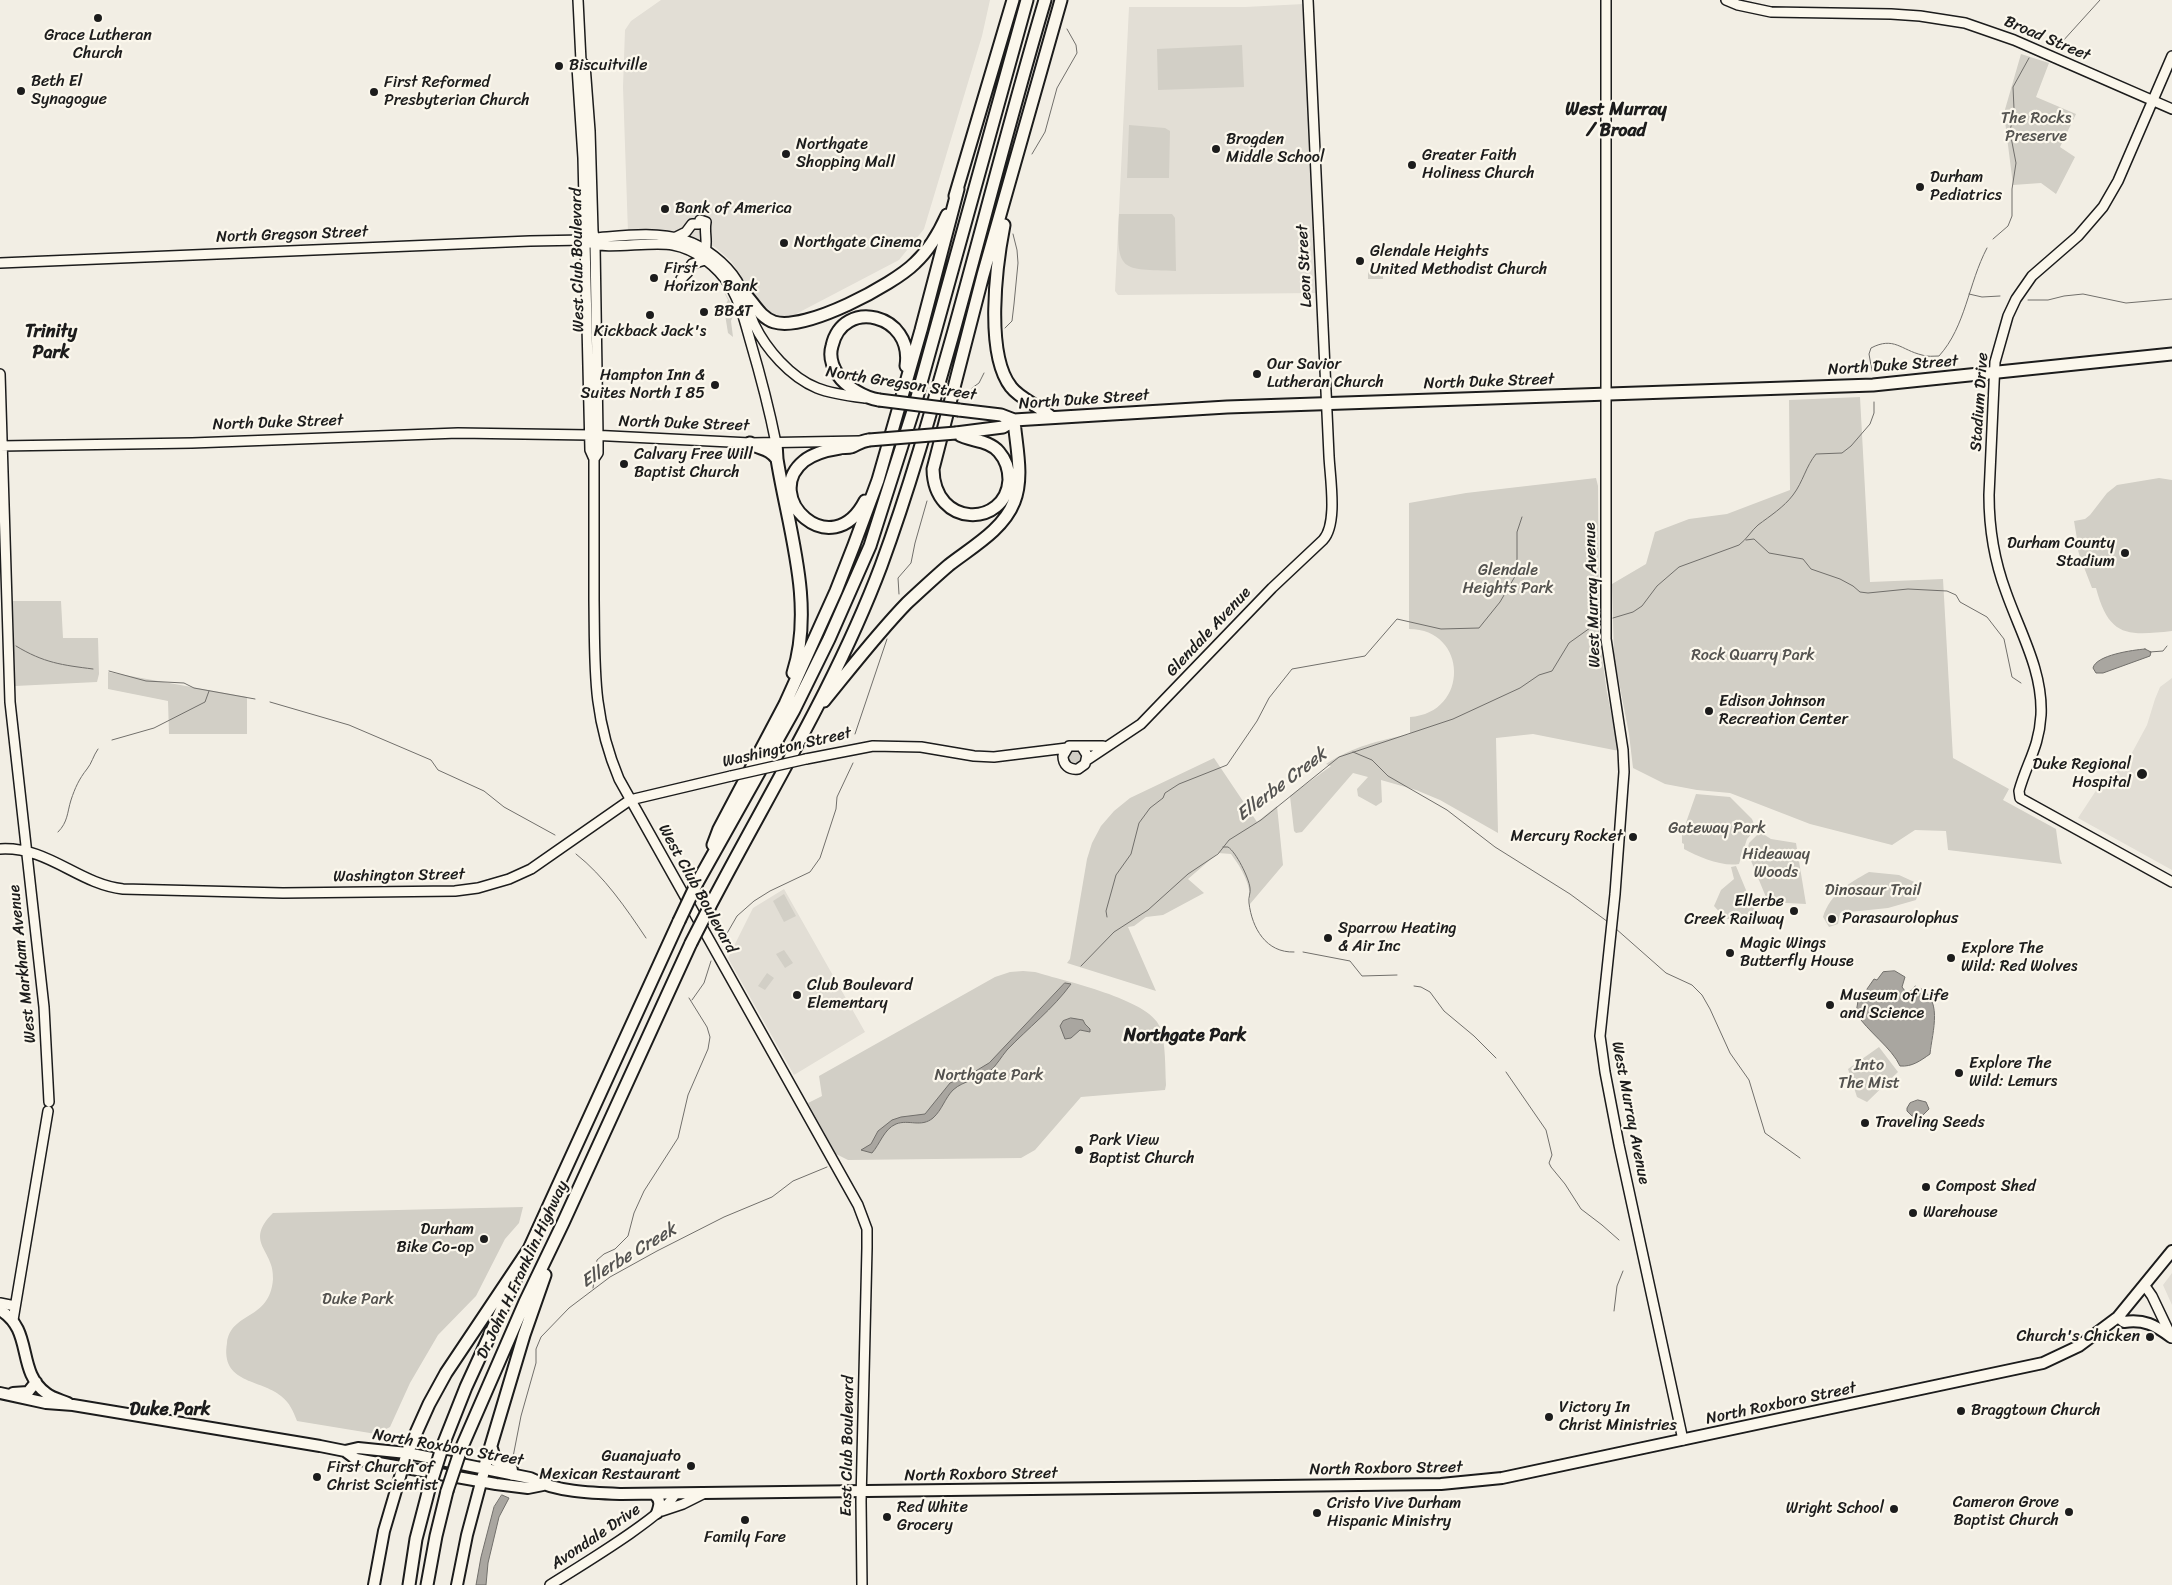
<!DOCTYPE html>
<html>
<head>
<meta charset="utf-8">
<style>
  body { margin:0 }
  canvas { display:block; background:#f2eee4 }
</style>
</head>
<body>
<canvas width="2172" height="1585"></canvas>
<script>
const ctx = document.querySelector('canvas').getContext('2d');
ctx.lineJoin = 'round';
function fillPath(path, color) { ctx.fillStyle = color; ctx.fill(path, 'evenodd'); }
function trace(path, color, width, dash) { ctx.strokeStyle = color; ctx.lineWidth = width; ctx.lineCap = dash ? 'butt' : 'round'; ctx.setLineDash(dash || []); ctx.stroke(path); }
function drawText(font, color, halo, rows, align = 'center') {
  ctx.font = font + ' Sriracha,sans-serif'; ctx.lineWidth = 4.5; ctx.setLineDash([]); ctx.textBaseline = 'middle'; ctx.strokeStyle = halo; ctx.fillStyle = color; for (const [text, x, y, turn = 0] of rows) {
    ctx.save(); ctx.translate(x, y); ctx.rotate((+turn || 0) * Math.PI / 180); ctx.textAlign = isNaN(turn) ? turn : align; if (halo) ctx.strokeText(text, 0, 0); ctx.fillText(text, 0, 0); ctx.restore();
  }
}
fillPath(new Path2D(`
  M661,0H990L982,36L924,229L899,260L794,315L773,317L755,297L731,261L715,247L684,234L628,233L623,87L625,30L631,21Z
  M1304,4L1316,293L1118,295L1115,291L1129,7H1245Z
  M2172,678V870L2078,818L2099,786L2127,762L2147,725L2155,699L2160,687Z
  M784,889L865,1032L794,1075L728,958L753,908Z
  M2172,1273V1305L2163,1285Z`), '#e2ded5');
fillPath(new Path2D(`
  M1242,45L1244,87L1158,90L1157,49Z
  M2021,54L2049,63L2036,97L2076,114L2060,147L2075,157L2056,194L2041,183L2013,185L2004,113Z
  M1129,125L1165,128L1170,131L1169,178H1127Z
  M1119,214H1172L1175,218L1176,271C1121,269 1116,273 1119,214Z
  M1383,269V279H1368V270Z
  M722,288L735,310L731,321L733,337L728,333L724,308L728,300Z
  M1860,397L1870,582L1943,579L1953,758L2009,789L2003,800L2056,829L2060,859L2062,864L1948,850L1946,831L1915,830L1892,845L1810,824L1730,793L1697,790L1665,784L1633,768L1629,734L1614,656L1612,584L1646,564L1655,532L1689,519L1727,514L1790,490L1789,400Z
  M1596,478L1598,486L1599,635L1607,693L1619,751L1533,734L1496,738L1498,833L1440,800L1416,790L1381,780L1382,802L1376,806L1358,796L1357,789L1368,777L1353,773L1302,832L1296,833L1294,831L1290,796L1331,766L1326,764C1354,746 1378,741 1410,734V717C1470,713 1468,629 1409,629V503L1466,493Z
  M2159,478L2172,480V631C2127,636 2109,637 2096,588H2092L2080,557L2075,540L2077,539L2074,521L2085,519L2090,515L2107,493L2117,485Z
  M13,601H61L63,638H98L99,674L97,682L15,686Z
  M108,672L247,697V734H169L168,701L108,689Z
  M1073,747L1085,753L1080,766L1068,764L1066,753Z
  M1214,758L1257,822L1277,806L1283,865L1250,904C1251,884 1242,869 1231,854L1218,853L1188,879L1204,893L1163,915L1146,917L1134,926L1128,927L1156,991L1067,963L1070,959L1087,859L1092,843L1101,826L1114,811L1130,798Z
  M1696,794L1730,797L1752,819L1756,829L1747,839L1739,864C1722,867 1699,857 1684,849V844L1682,843V834Z
  M1760,832L1771,839L1796,843L1806,904L1768,902L1747,851L1749,843Z
  M1736,866L1756,914L1741,919H1726L1714,906L1721,890L1734,879L1731,867Z
  M1869,872L1899,875L1921,885L1916,900L1888,908L1840,913L1838,924L1829,927L1823,917C1830,894 1849,883 1869,872Z
  M784,894L796,916L784,922L773,901Z
  M784,950L793,963L785,968L776,954Z
  M1023,971L1035,972C1064,981 1149,999 1160,1027C1166,1044 1165,1067 1166,1085L1165,1090L1081,1097L1035,1150L1021,1158L848,1160L836,1154L808,1103L822,1096L819,1076L995,977L1010,972Z
  M767,973L774,978L765,990L758,986Z
  M1879,1047L1898,1072L1867,1102L1857,1097L1848,1069Z
  M523,1207L519,1223L505,1239L476,1296L438,1335L410,1383L390,1427L376,1434L297,1421C293,1411 290,1403 281,1396C261,1379 220,1384 227,1343C231,1311 270,1321 273,1279C275,1250 243,1243 273,1213Z`), '#d2cfc6');
const water = new Path2D(`
  M2145,649L2151,652L2150,656L2103,673H2096L2093,668C2096,655 2133,650 2145,649Z
  M1895,971L1905,977L1902,987L1905,991H1911L1915,986C1945,996 1932,1032 1930,1054C1920,1061 1912,1067 1900,1066C1892,1048 1867,1031 1856,1013L1858,1001L1867,1000V989L1874,979L1877,980L1883,972Z
  M1065,983L1071,984C1053,1009 1028,1028 1007,1050C1001,1057 997,1065 990,1071C979,1080 964,1080 953,1090C945,1098 942,1110 933,1118C921,1128 909,1119 896,1124C884,1129 880,1144 872,1153L861,1150L871,1144L878,1131L892,1120L901,1117L925,1114L950,1083L974,1072L989,1063Z
  M1071,1018L1083,1020L1085,1024L1090,1029V1032L1080,1030L1071,1038L1065,1039L1060,1026L1063,1021Z
  M1918,1100L1926,1102L1929,1109L1921,1117L1912,1116L1907,1111V1108L1910,1103Z
  M502,1495L509,1498L499,1517L488,1563L486,1585H476L481,1557L494,1507Z`);
fillPath(water, '#a9a6a0');
trace(water, '#716f6b', 1);
trace(new Path2D(`
  M2050,46L2062,42L2100,0
  M1032,154L1045,132L1057,88L1077,53L1076,45L1067,29
  M1993,239L2008,226L2012,216V189L2016,163L2010,132L2014,109L2013,87L2029,58
  M1969,294L1982,297L2000,296
  M2028,300H2048L2064,296L2083,294L2126,303L2172,299
  M1005,328L1012,321L1014,304L1018,263L1017,250L1013,234
  M1872,371L1869,354L1871,348C1894,336 1901,350 1922,355C1927,357 1934,356 1939,356C1966,326 1968,284 1987,248
  M972,388L979,383L984,373
  M1746,540L1754,539L1769,553L1803,559L1811,569L1840,579L1853,586L1860,592L1868,593L1908,589L1947,591L1956,595L1960,602L1987,617L2004,639L2012,677L2021,683
  M899,594L898,578L911,563L915,543L927,501
  M1613,618L1633,612L1642,606L1657,586L1679,567L1739,545C1747,539 1751,531 1758,525C1770,516 1784,507 1793,495C1803,482 1806,466 1816,454L1842,453L1851,446L1870,424L1874,413V402
  M16,646C44,663 62,665 93,669
  M2150,652L2163,651L2167,646
  M109,671L146,681L184,683L194,688L255,699
  M270,702L349,725L431,760L438,770L484,791L504,807L555,835
  M855,734L887,639
  M112,740L154,728L205,702L209,691
  M1353,752L1372,760L1388,776L1447,810L1495,847L1570,894L1608,922
  M58,832C68,822 67,813 71,800C75,788 79,779 87,769C92,763 93,756 98,749
  M1223,847H1228C1236,852 1249,878 1250,888C1251,893 1248,897 1249,903C1252,928 1266,953 1294,952
  M576,854C604,876 626,908 646,938
  M1107,917L1106,911L1116,875L1131,854L1139,823L1150,808L1163,798L1165,793L1179,784L1227,765L1257,721L1269,698L1292,669L1365,656L1397,619L1441,629L1479,628L1500,602L1517,573V532L1522,517
  M1615,928L1666,973L1692,985L1702,995L1710,1009L1730,1053L1749,1080L1765,1133L1800,1158
  M722,942L737,916L754,901L770,891L810,872L820,858L836,809L837,797L853,763
  M1303,952L1350,961L1362,976L1397,975
  M1081,966L1114,932L1148,910L1188,874L1218,854L1229,840L1261,820L1339,757L1453,719L1520,688L1539,675L1552,671L1569,643L1590,628L1601,623
  M1414,986L1421,987L1430,992L1444,1011L1474,1036L1496,1058
  M692,1000L704,983L711,961
  M1506,1072L1546,1130L1552,1155L1549,1163L1551,1167L1565,1184L1581,1209L1602,1225L1619,1240
  M593,1288L597,1260L604,1254L615,1249L628,1236L634,1213L644,1191L678,1138L688,1095L708,1049L710,1037L707,1027L689,998
  M1614,1311L1617,1286L1623,1271
  M512,1462L521,1416L536,1363V1349L541,1337L569,1308L610,1277L657,1251L724,1217L772,1197L793,1181L827,1167`), '#716f6b', 1);
const secondary = new Path2D(`
  M578,0L581,61L577,67L583,158L590,450L594,459C594,506 594,553 594,600C595,667 592,715 619,779L858,1205L867,1229V1248L861,1501L862,1585
  M1606,0V639L1623,750L1624,772L1615,894L1600,1036L1605,1072L1619,1145L1683,1440
  M1726,0L1738,5L1771,12L1891,14L1920,16L1965,23L2014,40L2172,109
  M2172,56L2118,181L2103,207L2078,236L2032,276L2016,299L2008,316L1995,362L1989,495C1989,529 1994,560 2006,592C2020,632 2043,671 2041,715C2039,748 2027,762 2019,791L2020,798L2172,882
  M581,61L585,65L590,131L593,231L595,245L598,436V453L594,459
  M700,220L706,222C704,232 708,242 705,251
  M676,237L686,232L692,224H699
  M590,243C606,250 651,241 673,245C696,249 718,267 730,286C740,302 745,322 750,340C760,374 769,408 776,443
  M0,263L530,241L585,240L593,238C622,236 656,231 684,240C704,246 726,263 737,281C745,294 748,310 754,324C766,349 790,377 817,388C832,394 849,396 865,398
  M681,279L688,272L692,264L705,260
  M0,374L10,702L44,1007L49,1102
  M0,446L192,443L458,433L590,435L750,443L860,441
  M1082,747L1087,755L1085,764L1078,769C1069,770 1063,765 1063,756L1069,746H1103
  M806,759L873,746L921,747L974,756L994,757L1067,748
  M1087,760L1141,724L1272,588L1323,540C1338,524 1330,478 1329,456L1308,0
  M0,849C48,846 78,884 123,889L283,893L455,891L478,888L509,879L531,869L630,800L731,776
  M2145,1286L2152,1296L2172,1338
  M0,1303L15,1306
  M13,1320L48,1111
  M662,1511L683,1504L705,1493
  M550,1585C575,1569 666,1515 675,1494`);
const primary = new Path2D(`
  M0,1310C34,1330 16,1371 46,1393C52,1398 61,1400 68,1403
  M2118,1317L2124,1322C2144,1319 2155,1325 2171,1337
  M0,1393L46,1403L73,1405L320,1446L345,1451L356,1459L496,1484L528,1488L543,1485
  M13,1393L28,1392L36,1382
  M345,1451L358,1448L407,1453L530,1478C556,1492 591,1493 621,1494L1441,1484L1502,1478L2043,1363L2079,1346L2118,1317L2172,1251
  M654,1494C661,1500 660,1505 657,1513
  M374,1585L384,1531L407,1453
  M457,1585L467,1535L483,1475`);
const highway = new Path2D(`
  M955,196L1013,0
  M1004,225C996,266 985,354 1011,387C1020,399 1040,406 1051,417
  M742,291C753,301 759,317 774,322C805,332 893,285 915,263C930,249 939,233 947,215
  M879,400C865,398 846,387 838,375C832,366 829,356 832,346C843,297 914,314 906,366
  M959,410L1001,415L1014,420
  M956,433L1003,427L1014,420L1227,407L1873,385L2172,354
  M958,434C970,442 988,439 999,452C1006,460 1009,470 1009,480C1006,527 934,529 933,469L983,275L1061,0
  M750,443C760,450 768,447 777,459
  M776,443L777,459C788,528 815,604 793,673
  M865,501C832,565 760,497 804,461C814,453 827,450 840,448C843,447 848,448 851,447C858,444 861,441 869,440
  M824,701C851,668 877,634 907,603C921,590 935,577 949,565C972,547 1003,530 1014,502C1024,477 1016,446 1014,420
  M713,845L719,829L785,704L836,591L854,545L878,480L921,330L958,189
  M697,883L794,710L829,639L870,546L914,408L1027,0
  M710,906C768,795 837,683 881,566C909,490 931,412 953,334C984,222 1012,111 1045,0
  M443,1445L466,1387L517,1276
  M491,1447L495,1460L511,1468L512,1474
  M461,1449L525,1302L563,1223L691,943
  M407,1453L429,1404L446,1373L529,1249L679,921
  M484,1469L524,1335L545,1275
  M409,1585L416,1539L429,1489
  M427,1585L436,1536L447,1491`);
trace(secondary, '#1c1c1c', 12);
trace(primary, '#1c1c1c', 14);
trace(highway, '#1c1c1c', 15);
trace(secondary, '#fbf7ec', 9);
trace(primary, '#fbf7ec', 10);
trace(highway, '#fbf7ec', 11);
const secondaryBridge = new Path2D(`
  M731,776L806,759`);
const highwayBridge = new Path2D(`
  M879,400L959,410
  M869,440L956,433
  M679,921L697,883
  M691,943L710,906
  M429,1489L443,1445
  M447,1491L461,1449`);
trace(secondaryBridge, '#1c1c1c', 12, []);
trace(highwayBridge, '#1c1c1c', 15, []);
trace(secondaryBridge, '#fbf7ec', 9);
trace(highwayBridge, '#fbf7ec', 11);
for (const [x, y, r, color] of [
  [98,18,5,"#1c1c1c"],
  [559,66,5,"#1c1c1c"],
  [21,91,5,"#1c1c1c"],
  [374,92,5,"#1c1c1c"],
  [1216,149,5,"#1c1c1c"],
  [786,154,5,"#1c1c1c"],
  [1412,165,5,"#1c1c1c"],
  [1920,187,5,"#1c1c1c"],
  [665,209,5,"#1c1c1c"],
  [784,243,5,"#1c1c1c"],
  [1360,261,5,"#1c1c1c"],
  [654,278,5,"#1c1c1c"],
  [704,312,5,"#1c1c1c"],
  [650,315,5,"#1c1c1c"],
  [1257,374,5,"#1c1c1c"],
  [715,385,5,"#1c1c1c"],
  [624,464,5,"#1c1c1c"],
  [2125,553,5,"#1c1c1c"],
  [1709,711,5,"#1c1c1c"],
  [2142,774,6,"#1c1c1c"],
  [1633,837,5,"#1c1c1c"],
  [1794,911,5,"#1c1c1c"],
  [1832,919,5,"#1c1c1c"],
  [1328,938,5,"#1c1c1c"],
  [1730,953,5,"#1c1c1c"],
  [1951,958,5,"#1c1c1c"],
  [797,995,5,"#1c1c1c"],
  [1830,1005,5,"#1c1c1c"],
  [1959,1073,5,"#1c1c1c"],
  [1865,1123,5,"#1c1c1c"],
  [1079,1150,5,"#1c1c1c"],
  [1926,1187,5,"#1c1c1c"],
  [1913,1213,5,"#1c1c1c"],
  [484,1239,5,"#1c1c1c"],
  [2150,1337,5,"#1c1c1c"],
  [1961,1411,5,"#1c1c1c"],
  [1549,1417,5,"#1c1c1c"],
  [691,1466,5,"#1c1c1c"],
  [317,1477,5,"#1c1c1c"],
  [1894,1509,5,"#1c1c1c"],
  [2069,1512,5,"#1c1c1c"],
  [1317,1513,5,"#1c1c1c"],
  [887,1517,5,"#1c1c1c"],
  [745,1520,5,"#1c1c1c"]
]) { const dot = new Path2D(); dot.arc(x, y, r, 0, 2 * Math.PI); ctx.fillStyle = color; ctx.fill(dot); trace(dot, '#fbf7ec', 2); }
drawText('16px', '#1c1c1c', '#fbf7ec', [
  ["Grace Lutheran",98,36,"center"],
  ["Church",98,54,"center"],
  ["Biscuitville",569,66],
  ["Beth El",31,82],
  ["Synagogue",31,100],
  ["First Reformed",384,83],
  ["Presbyterian Church",384,101],
  ["Brogden",1226,140],
  ["Middle School",1226,158],
  ["Northgate",796,145],
  ["Shopping Mall",796,163],
  ["Greater Faith",1422,156],
  ["Holiness Church",1422,174],
  ["Durham",1930,178],
  ["Pediatrics",1930,196],
  ["Bank of America",675,209],
  ["Northgate Cinema",794,243],
  ["Glendale Heights",1370,252],
  ["United Methodist Church",1370,270],
  ["First",664,269],
  ["Horizon Bank",664,287],
  ["BB&T",714,312],
  ["Kickback Jack's",650,332,"center"],
  ["Our Savior",1267,365],
  ["Lutheran Church",1267,383],
  ["Hampton Inn &",705,376,"right"],
  ["Suites North I 85",705,394,"right"],
  ["Calvary Free Will",634,455],
  ["Baptist Church",634,473],
  ["Durham County",2115,544,"right"],
  ["Stadium",2115,562,"right"],
  ["Edison Johnson",1719,702],
  ["Recreation Center",1719,720],
  ["Duke Regional",2131,765,"right"],
  ["Hospital",2131,783,"right"],
  ["Mercury Rocket",1623,837,"right"],
  ["Ellerbe",1784,902,"right"],
  ["Creek Railway",1784,920,"right"],
  ["Parasaurolophus",1842,919],
  ["Sparrow Heating",1338,929],
  ["& Air Inc",1338,947],
  ["Magic Wings",1740,944],
  ["Butterfly House",1740,962],
  ["Explore The",1961,949],
  ["Wild: Red Wolves",1961,967],
  ["Club Boulevard",807,986],
  ["Elementary",807,1004],
  ["Museum of Life",1840,996],
  ["and Science",1840,1014],
  ["Explore The",1969,1064],
  ["Wild: Lemurs",1969,1082],
  ["Traveling Seeds",1875,1123],
  ["Park View",1089,1141],
  ["Baptist Church",1089,1159],
  ["Compost Shed",1936,1187],
  ["Warehouse",1923,1213],
  ["Durham",474,1230,"right"],
  ["Bike Co-op",474,1248,"right"],
  ["Church's Chicken",2140,1337,"right"],
  ["Victory In",1559,1408],
  ["Christ Ministries",1559,1426],
  ["Braggtown Church",1971,1411],
  ["Guanajuato",681,1457,"right"],
  ["Mexican Restaurant",681,1475,"right"],
  ["First Church of",327,1468],
  ["Christ Scientist",327,1486],
  ["Cameron Grove",2059,1503,"right"],
  ["Baptist Church",2059,1521,"right"],
  ["Cristo Vive Durham",1327,1504],
  ["Hispanic Ministry",1327,1522],
  ["Red White",897,1508],
  ["Grocery",897,1526],
  ["Wright School",1884,1509,"right"],
  ["Family Fare",745,1538,"center"]
], 'left');
drawText('16px', '#1c1c1c', '#fbf7ec', [
  ["Broad Street",2047,39,23],
  ["North Gregson Street",292,235,-2],
  ["West Club Boulevard",578,260,-91],
  ["Leon Street",1305,266,-93],
  ["North Duke Street",1893,366,-4],
  ["North Duke Street",1489,382,-2],
  ["North Gregson Street",901,384,9],
  ["North Duke Street",1084,400,-4],
  ["Stadium Drive",1980,402,-86],
  ["North Duke Street",278,423,-2],
  ["North Duke Street",684,424,2],
  ["West Murray Avenue",1593,595,-92],
  ["Glendale Avenue",1209,632,-47],
  ["Washington Street",787,748,-13],
  ["Washington Street",399,876,-1],
  ["West Club Boulevard",697,889,61],
  ["West Markham Avenue",23,964,-96],
  ["West Murray Avenue",1630,1113,79],
  ["Dr John H Franklin Highway",523,1270,-65],
  ["North Roxboro Street",1781,1404,-12],
  ["East Club Boulevard",848,1446,-89],
  ["North Roxboro Street",448,1448,10],
  ["North Roxboro Street",1386,1469,-1],
  ["North Roxboro Street",981,1475,-1],
  ["Avondale Drive",596,1537,-34]
]);
drawText('16px', '#53524f', '#fbf7ec', [
  ["The Rocks",2036,119],
  ["Preserve",2036,137],
  ["Glendale",1508,571],
  ["Heights Park",1508,589],
  ["Rock Quarry Park",1753,656],
  ["Gateway Park",1717,829],
  ["Hideaway",1776,855],
  ["Woods",1776,873],
  ["Dinosaur Trail",1873,891],
  ["Into",1869,1066],
  ["The Mist",1869,1084],
  ["Northgate Park",989,1076],
  ["Duke Park",358,1300]
]);
drawText('bold 18px', '#1c1c1c', '#fbf7ec', [
  ["West Murray",1616,110],
  ["/ Broad",1616,131],
  ["Trinity",51,332],
  ["Park",51,353],
  ["Northgate Park",1185,1036],
  ["Duke Park",170,1410]
]);
drawText('italic 18px', '#545351', '#fbf7ec', [
  ["Ellerbe Creek",1282,785,-37],
  ["Ellerbe Creek",629,1256,-31]
]);
</script>
</body>
</html>
